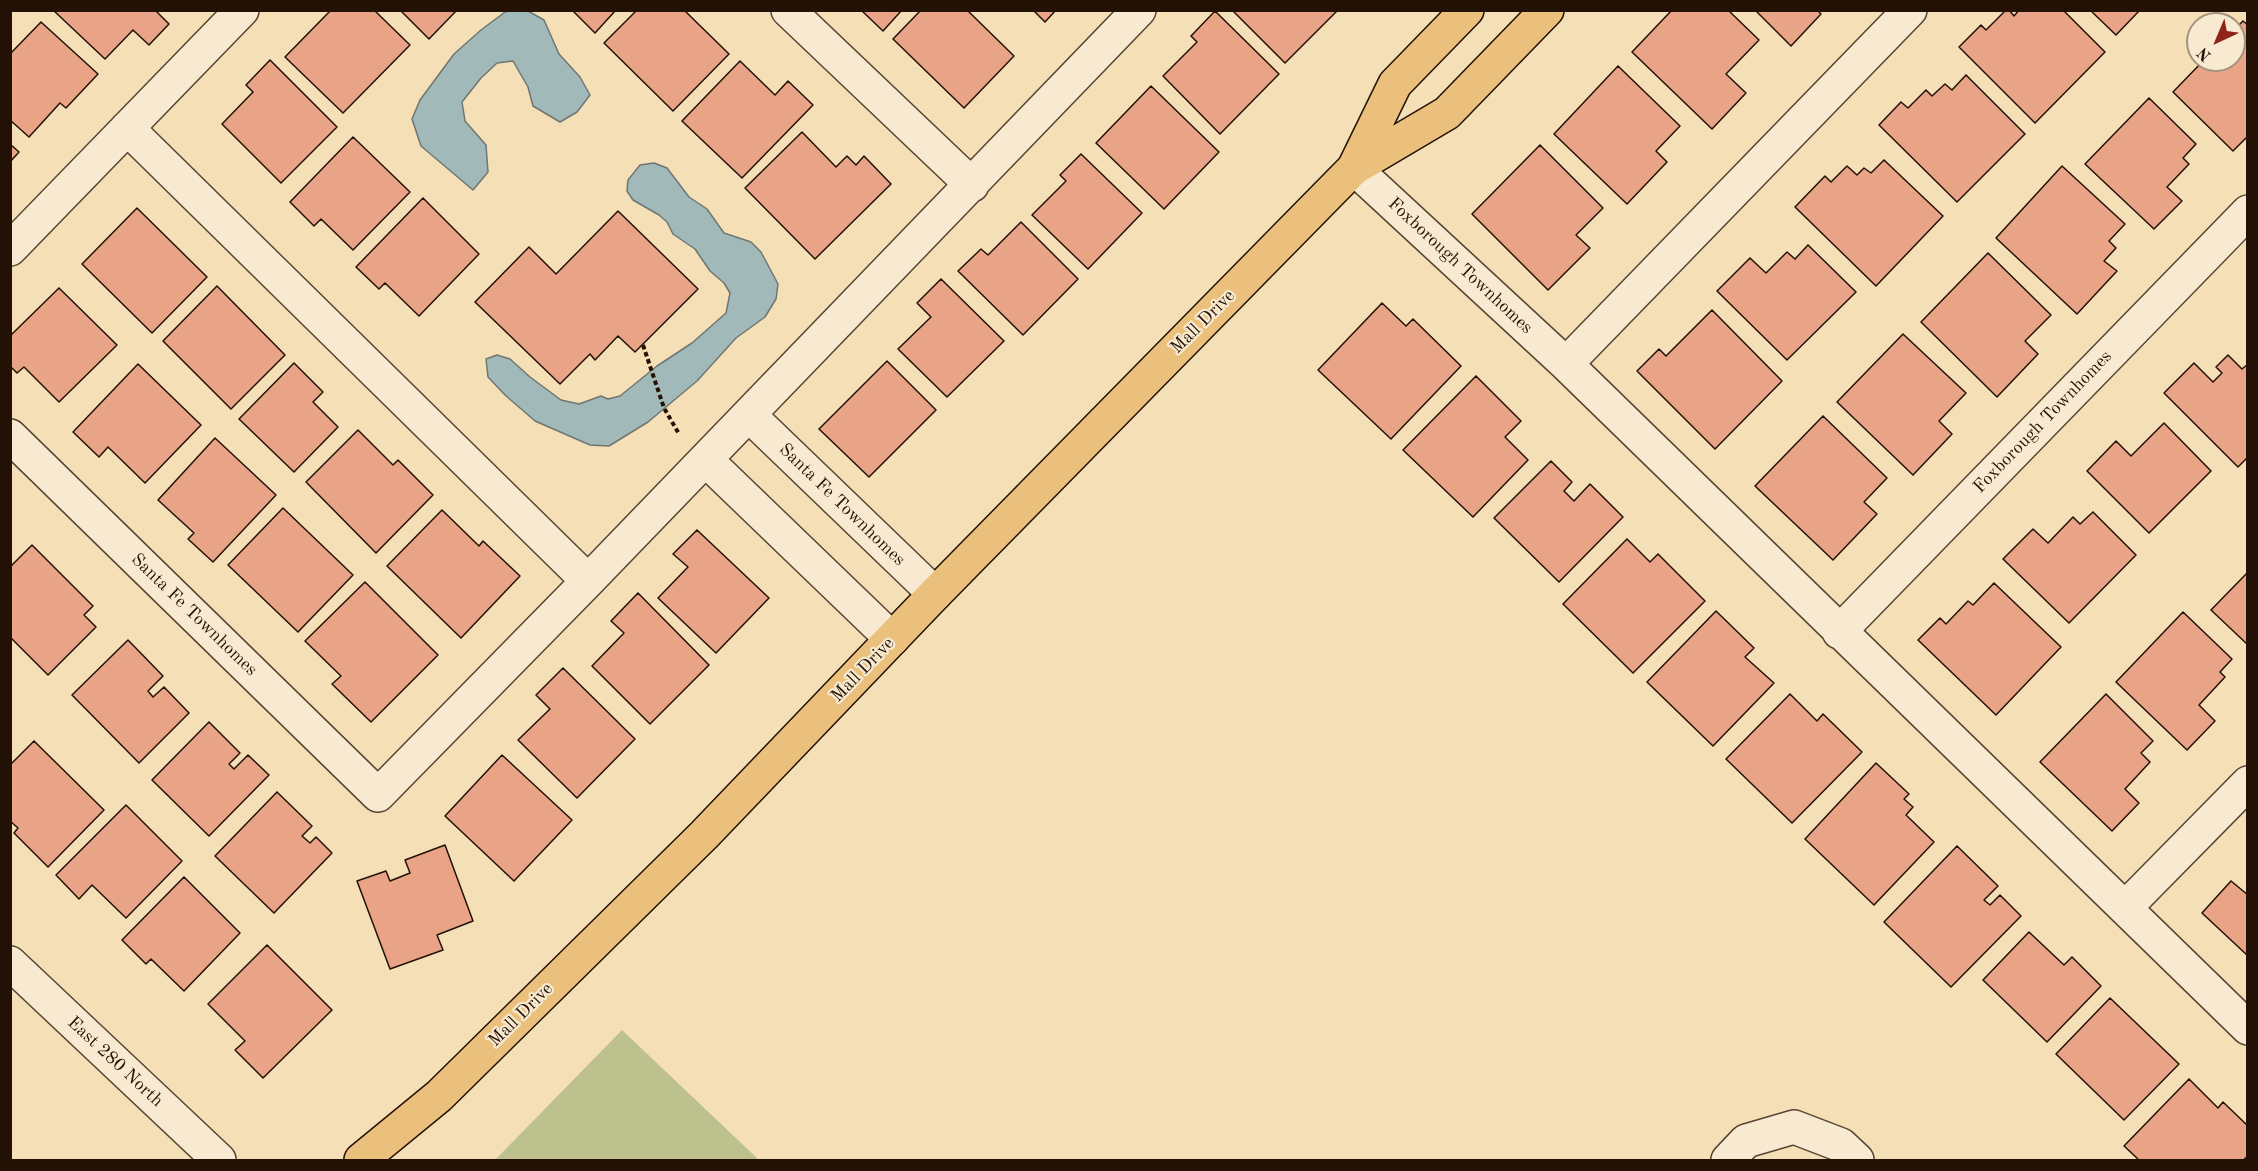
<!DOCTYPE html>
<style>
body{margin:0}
#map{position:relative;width:2258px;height:1171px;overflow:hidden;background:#f4dfb7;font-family:"Old Standard TT",serif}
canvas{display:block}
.frame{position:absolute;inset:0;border:12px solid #231106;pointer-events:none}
.north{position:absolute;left:2186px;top:12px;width:60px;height:60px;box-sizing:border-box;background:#f8ead0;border:2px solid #a3937f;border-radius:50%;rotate:224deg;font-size:16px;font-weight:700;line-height:24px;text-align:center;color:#231106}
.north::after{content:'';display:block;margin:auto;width:21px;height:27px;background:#8f2418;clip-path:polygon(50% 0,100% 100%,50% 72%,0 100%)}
</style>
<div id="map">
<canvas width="2258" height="1171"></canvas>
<div class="frame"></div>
<div class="north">N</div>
</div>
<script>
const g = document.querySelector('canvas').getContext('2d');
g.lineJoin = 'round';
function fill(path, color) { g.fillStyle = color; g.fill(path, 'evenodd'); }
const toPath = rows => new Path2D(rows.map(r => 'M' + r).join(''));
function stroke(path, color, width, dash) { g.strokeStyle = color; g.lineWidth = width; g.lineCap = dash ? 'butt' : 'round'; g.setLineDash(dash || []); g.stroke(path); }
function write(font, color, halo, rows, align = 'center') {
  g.font = font + ' "Old Standard TT",serif'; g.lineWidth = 4.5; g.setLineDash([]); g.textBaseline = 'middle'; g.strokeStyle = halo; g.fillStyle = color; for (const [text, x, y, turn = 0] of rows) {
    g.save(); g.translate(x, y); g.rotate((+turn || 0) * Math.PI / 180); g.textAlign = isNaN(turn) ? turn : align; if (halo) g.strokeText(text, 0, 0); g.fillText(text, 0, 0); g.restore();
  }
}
fill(toPath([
 [622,1030,759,1160,495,1160]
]), '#bdc18d');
const water = toPath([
 [512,10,528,11,544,20,559,54,580,77,590,95,577,112,560,122,533,106,528,87,513,61,497,63,481,78,462,102,465,121,486,145,488,172,473,190,421,146,412,119,420,100,454,54,481,30,505,12,512,10],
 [654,163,667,168,689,197,707,209,724,233,751,242,761,252,778,284,776,299,765,317,736,338,697,381,648,422,609,446,590,445,535,421,505,395,488,377,486,359,497,355,510,359,530,377,561,400,579,404,601,396,608,399,620,396,657,366,692,343,726,313,730,293,724,283,710,271,695,249,673,234,667,222,659,215,633,200,627,191,628,180,640,165,654,163]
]);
fill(water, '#a1bab9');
stroke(water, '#6f7671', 1.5);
const building = toPath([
 [53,10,155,10,169,24,149,45,133,30,105,59,53,10],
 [331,10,374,10,410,45,343,113,285,57,331,10],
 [400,10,457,10,429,39,400,10],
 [572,10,616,10,595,33,572,10],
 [637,10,684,10,729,54,673,111,604,43,637,10],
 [861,10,902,10,883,31,861,10],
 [921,10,967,10,1014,56,964,108,893,39,921,10],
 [1033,10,1056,10,1045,22,1033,10],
 [1232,10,1338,10,1285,63,1232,10],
 [1672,10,1728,10,1759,40,1726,74,1746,93,1712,129,1632,52,1672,10],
 [1755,10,1817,10,1821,14,1791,46,1755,10],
 [2006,10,2009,10,2014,16,2019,10,2063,10,2105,52,2035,123,1959,47,1981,25,1986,30,2006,10],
 [2090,10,2140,10,2116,35,2090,10],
 [1215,11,1279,74,1220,134,1163,76,1197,42,1191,36,1215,11],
 [2243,21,2248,25,2248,136,2233,151,2173,92,2204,60,2234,60,2234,30,2243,21],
 [41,22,98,74,66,108,60,103,29,137,10,120,10,54,41,22],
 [270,60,337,127,281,183,222,124,253,92,246,85,270,60],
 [740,61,775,95,788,81,813,105,742,178,682,121,740,61],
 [1618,66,1680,126,1656,151,1667,162,1627,204,1554,134,1618,66],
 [1966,75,2025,134,1957,202,1879,125,1901,102,1908,108,1926,90,1932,96,1945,84,1952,90,1966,75],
 [1151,86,1219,152,1164,209,1096,143,1151,86],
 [2149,98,2196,144,2183,158,2189,164,2167,187,2182,201,2154,229,2085,164,2149,98],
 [802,132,836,167,847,156,856,165,864,156,891,184,815,259,745,188,802,132],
 [353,137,410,192,353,250,321,219,314,226,290,202,353,137],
 [10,144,19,152,10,162,10,144],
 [1540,145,1603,208,1576,235,1590,248,1548,290,1472,214,1540,145],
 [1081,154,1142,213,1088,269,1032,215,1066,181,1060,175,1081,154],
 [1884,160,1943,216,1876,286,1795,207,1825,176,1831,182,1847,166,1857,175,1864,168,1871,173,1884,160],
 [2062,166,2125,224,2109,241,2116,248,2104,261,2117,271,2077,314,1996,238,2062,166],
 [423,198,479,254,419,316,385,283,379,289,356,267,423,198],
 [137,208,207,277,152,333,82,264,137,208],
 [618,211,698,289,635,352,618,336,595,360,590,354,560,384,475,302,529,247,556,274,618,211],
 [1021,222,1078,279,1023,335,958,271,981,249,988,255,1021,222],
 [1808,245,1856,292,1787,360,1717,291,1750,258,1766,273,1787,252,1795,259,1808,245],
 [1988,253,2051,315,2025,341,2038,354,1997,397,1921,322,1988,253],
 [941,279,1004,341,947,397,898,349,931,317,917,303,941,279],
 [217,286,285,355,231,409,163,341,217,286],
 [59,288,117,345,59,402,24,367,17,373,10,366,10,336,59,288],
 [1382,303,1406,326,1413,319,1461,366,1391,439,1318,370,1382,303],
 [1712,310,1782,381,1715,449,1637,371,1659,349,1666,356,1712,310],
 [1903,334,1966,393,1939,421,1952,434,1913,475,1837,402,1903,334],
 [2228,355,2242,369,2248,364,2248,457,2238,467,2164,393,2194,363,2213,382,2222,373,2216,367,2228,355],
 [887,361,936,410,869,477,819,429,887,361],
 [294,363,323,392,313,402,338,427,294,472,239,419,294,363],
 [138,364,201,425,145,483,108,447,99,457,73,432,138,364],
 [1476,376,1521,421,1505,437,1528,460,1473,517,1403,450,1476,376],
 [1823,416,1887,478,1864,502,1877,514,1833,560,1755,486,1823,416],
 [2164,423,2211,471,2149,533,2087,471,2116,441,2131,456,2164,423],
 [358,430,393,465,398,460,433,495,376,553,306,482,358,430],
 [215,438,276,495,213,562,188,539,194,533,158,500,215,438],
 [1551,461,1572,482,1564,491,1574,501,1590,484,1623,517,1559,582,1494,518,1551,461],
 [283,508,353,575,298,632,228,565,283,508],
 [442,510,479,546,483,541,520,576,461,638,387,566,442,510],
 [2093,512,2136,555,2069,623,2003,559,2033,529,2048,543,2073,517,2080,524,2093,512],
 [697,530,769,598,716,653,658,598,688,567,673,554,697,530],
 [1627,539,1650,562,1658,554,1705,601,1633,673,1563,604,1627,539],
 [32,545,93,606,84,615,96,627,48,675,10,637,10,567,32,545],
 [2248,572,2248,645,2211,610,2248,572],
 [365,582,438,655,371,722,332,684,341,676,305,641,365,582],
 [1994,583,2061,647,1996,715,1918,640,1940,618,1946,624,1968,601,1973,605,1994,583],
 [638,593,709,665,650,724,592,666,624,633,611,621,638,593],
 [1716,611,1754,648,1745,657,1774,683,1713,746,1647,682,1716,611],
 [2183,612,2232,659,2220,672,2225,677,2199,705,2215,721,2187,750,2116,682,2183,612],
 [128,640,163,676,148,691,153,697,164,687,189,713,139,763,72,695,128,640],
 [563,668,635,739,577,798,518,740,550,709,536,695,563,668],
 [1790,694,1817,721,1823,714,1862,752,1792,823,1726,759,1790,694],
 [2106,694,2153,741,2141,753,2150,762,2125,789,2139,803,2112,831,2040,762,2106,694],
 [209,722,240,753,229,764,234,769,248,755,269,775,209,836,152,780,209,722],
 [34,741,104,810,48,867,14,833,18,828,10,821,10,765,34,741],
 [502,755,572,820,514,881,445,816,502,755],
 [1876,763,1909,794,1904,799,1913,807,1906,815,1934,842,1874,905,1805,839,1876,763],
 [277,792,312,826,302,836,310,843,316,837,332,853,274,913,215,856,277,792],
 [126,805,182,861,126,918,92,885,79,899,56,875,126,805],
 [445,845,473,921,437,935,443,950,390,969,357,881,386,871,390,881,410,873,405,860,445,845],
 [1957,846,1998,886,1984,900,1990,905,2000,895,2021,916,1951,987,1884,922,1957,846],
 [184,877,240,933,184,991,151,959,146,964,122,940,184,877],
 [2231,881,2248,895,2248,956,2202,913,2231,881],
 [2029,932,2064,965,2072,957,2101,986,2047,1042,1983,980,2029,932],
 [267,945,332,1010,263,1078,235,1050,245,1041,208,1004,267,945],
 [2110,998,2179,1064,2124,1120,2056,1054,2110,998],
 [2189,1079,2218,1108,2223,1102,2248,1126,2248,1156,2243,1160,2139,1160,2124,1146,2189,1079]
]);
fill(building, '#e9a387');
stroke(building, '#231106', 1.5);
const minor = toPath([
 [788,10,972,185],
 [127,128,588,581],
 [1354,168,1566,364,2248,1028],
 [10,249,242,10],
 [1566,364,1910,10],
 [749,415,935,594],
 [10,436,378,795,588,581,1139,10],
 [706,460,892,639],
 [1839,632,2248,212],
 [2125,908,2248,783],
 [10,963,219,1160],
 [1728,1160,1746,1141,1794,1127,1841,1145,1857,1160]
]);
const major = toPath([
 [1354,168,1395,84,1467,10],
 [361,1160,439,1096,704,835,935,594,1354,168,1447,113,1547,10]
]);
stroke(minor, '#574432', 36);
stroke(major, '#231106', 36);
stroke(toPath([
 [643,345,664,408,679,434]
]), '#231106', 4, [4.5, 3]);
stroke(minor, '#f8ead0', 33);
stroke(major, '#eac07c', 33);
write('18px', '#231106', '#f8ead0', [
 ["Foxborough Townhomes",1460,266,43],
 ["Mall Drive",1203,322,-45],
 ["Foxborough Townhomes",2043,422,-46],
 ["Santa Fe Townhomes",842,505,44],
 ["Santa Fe Townhomes",194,615,44],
 ["Mall Drive",863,670,-46],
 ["Mall Drive",521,1015,-45],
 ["East 280 North",115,1062,43]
]);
</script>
